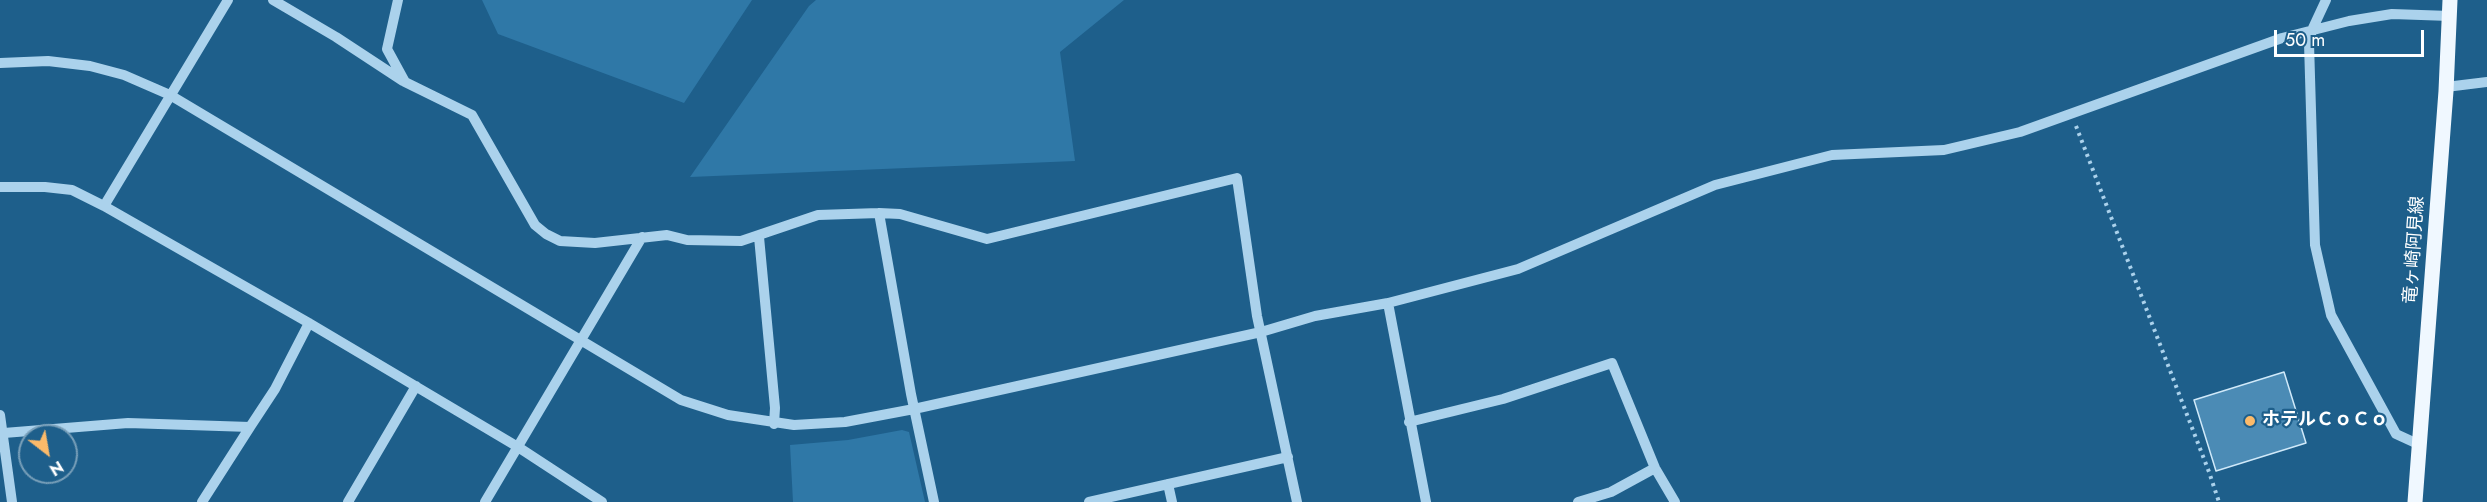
<!DOCTYPE html>
<meta charset="utf-8">
<style>
body{margin:0}
#map{position:relative;width:2487px;height:502px;overflow:hidden;background:#1e5f8b;font-family:Jost,sans-serif}
canvas{display:block}
.north{position:absolute;left:18px;top:424px;width:60px;height:60px;box-sizing:border-box;background:#1e5f8b;border:2px solid #789fb9;border-radius:50%;rotate:149deg;font-size:16px;font-weight:700;line-height:24px;text-align:center;color:#fff}
.north::after{content:'';display:block;margin:auto;width:21px;height:27px;background:#fbba6a;clip-path:polygon(50% 0,100% 100%,50% 72%,0 100%)}
.scale{position:absolute;left:2274px;top:30px;width:150px;height:27px;box-sizing:border-box;border:3px solid #fff;border-top:0;padding-left:8px;font-size:18px;line-height:21px;white-space:nowrap;color:#fff;-webkit-text-stroke:4px #1e5f8b;paint-order:stroke}
</style>
<div id="map">
<canvas width="2487" height="502"></canvas>
<div class="north">N</div>
<div class="scale">50 m</div>
</div>
<script>
const g = document.querySelector('canvas').getContext('2d');
g.lineJoin = 'round';
function fill(path, color) { g.fillStyle = color; g.fill(path, 'evenodd'); }
const toPath = rows => new Path2D(rows.map(r => 'M' + r).join(''));
function stroke(path, color, width, dash) { g.strokeStyle = color; g.lineWidth = width; g.lineCap = dash ? 'butt' : 'round'; g.setLineDash(dash || []); g.stroke(path); }
function write(font, color, halo, rows, align = 'center') {
  g.font = font + ' Jost,"Noto Sans JP",sans-serif'; g.lineWidth = 4.5; g.setLineDash([]); g.textBaseline = 'middle'; g.strokeStyle = halo; g.fillStyle = color; for (const [text, x, y, turn = 0] of rows) {
    g.save(); g.translate(x, y); g.rotate((+turn || 0) * Math.PI / 180); g.textAlign = isNaN(turn) ? turn : align; if (halo) g.strokeText(text, 0, 0); g.fillText(text, 0, 0); g.restore();
  }
}
fill(toPath([
 [482,0,752,0,684,103,498,34],
 [816,0,1124,0,1060,52,1075,161,690,177,809,6],
 [902,430,909,432,925,502,793,502,790,445,848,440]
]), '#2f78a7');
const building = toPath([
 [2284,372,2306,443,2216,471,2194,400,2284,372]
]);
fill(building, '#4b8bb5');
stroke(building, '#d0e9f9', 1.5);
stroke(toPath([
 [2076,126,2209,472,2219,502]
]), '#abd2ec', 4, [3, 4.5]);
stroke(toPath([
 [273,0,336,37,403,81],
 [398,0,387,49,405,82,472,115,535,225,546,234,560,241,595,243,667,235,687,240,741,241,818,215,879,213,900,214,987,239,1237,178,1257,316,1297,502],
 [2326,0,2312,30,2309,43,2315,245,2331,315,2396,434,2420,445],
 [0,63,48,61,90,66,124,75,170,95,681,400,728,415,794,425,845,422,914,409,1261,332,1315,316,1388,303,1518,269,1715,185,1832,155,1944,150,2020,132,2282,38,2349,21,2392,14,2450,16],
 [2446,87,2487,82],
 [0,187,45,187,72,190,104,206,309,323,518,447,602,502],
 [104,206,228,0],
 [879,213,911,394,934,502],
 [759,237,775,408,774,424],
 [1388,303,1426,502],
 [0,415,12,502],
 [1409,422,1503,399,1612,363,1655,468,1675,502],
 [4,433,128,423,250,427,275,389,309,323],
 [1168,484,1172,502],
 [202,502,250,427],
 [348,502,416,386],
 [485,502,642,237],
 [1089,502,1288,457],
 [1578,502,1611,492,1655,468]
]), '#abd2ec', 10);
stroke(toPath([
 [2415,502,2446,91,2450,0]
]), '#f0f8ff', 15);
for (const [x, y, r, color] of [
 [2250,421,6,"#fbba6a"]
]) { const dot = new Path2D(); dot.arc(x, y, r, 0, 2 * Math.PI); g.fillStyle = color; g.fill(dot); stroke(dot, '#1e5f8b', 2); }
write('18px', '#fff', '#1e5f8b', [
 ["竜ヶ崎阿見線",2415,250,-86]
]);
write('bold 18px', '#fff', '#1e5f8b', [
 ["ホテルＣｏＣｏ",2262,421]
], 'left');
</script>
